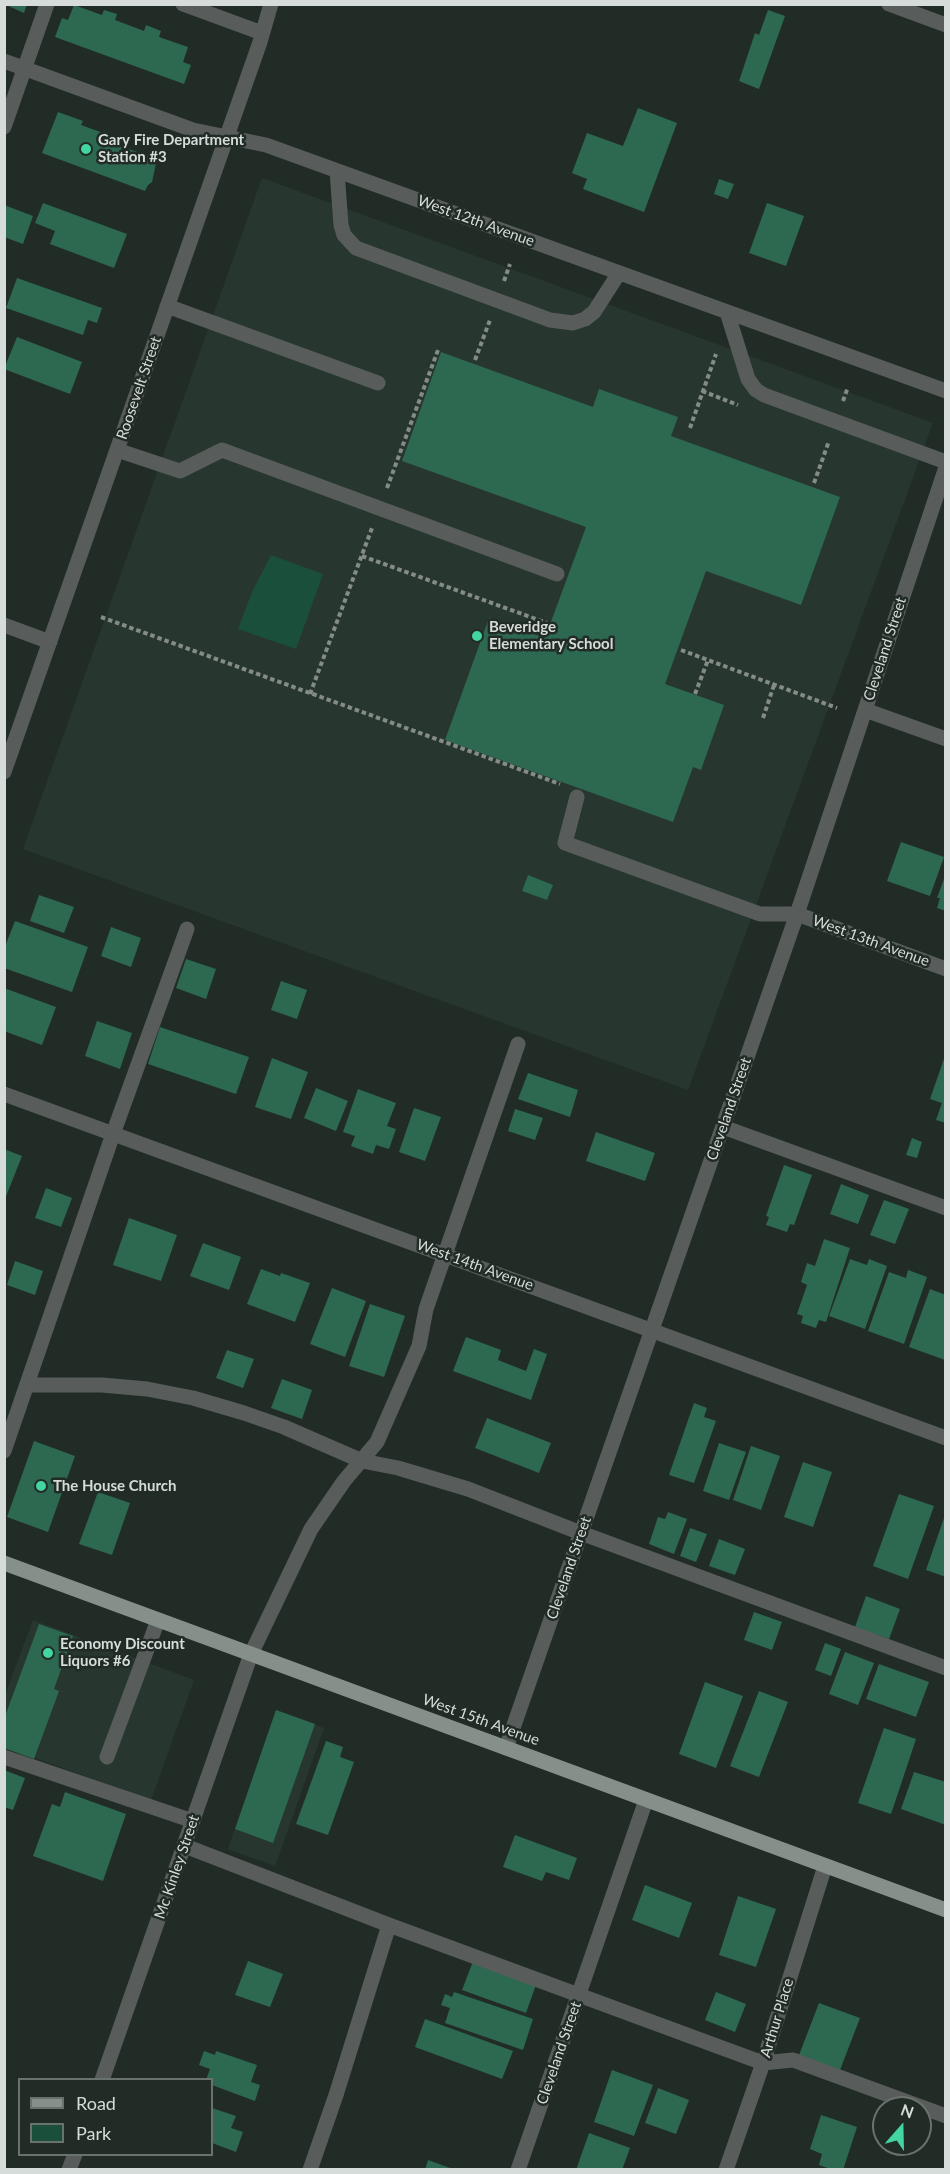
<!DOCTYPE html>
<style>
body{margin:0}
#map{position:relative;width:950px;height:2174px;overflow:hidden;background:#222c27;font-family:Lato,sans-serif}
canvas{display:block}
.frame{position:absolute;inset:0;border:6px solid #d6dcd9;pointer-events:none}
.legend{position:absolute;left:18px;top:2078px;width:195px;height:78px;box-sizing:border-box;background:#222c27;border:2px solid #6a726e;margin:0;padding:8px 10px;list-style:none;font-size:18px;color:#d6dcd9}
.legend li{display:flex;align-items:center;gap:12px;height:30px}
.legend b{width:30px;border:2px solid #6a726e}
.north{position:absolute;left:872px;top:2096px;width:60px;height:60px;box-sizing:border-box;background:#222c27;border:2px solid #6a726e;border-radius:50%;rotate:20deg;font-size:16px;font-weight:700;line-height:24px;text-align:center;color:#d6dcd9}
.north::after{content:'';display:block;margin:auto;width:21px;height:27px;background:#42d4a1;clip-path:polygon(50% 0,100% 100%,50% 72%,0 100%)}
</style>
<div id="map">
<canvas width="950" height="2174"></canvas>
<div class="frame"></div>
<ul class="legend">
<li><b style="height:8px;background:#86908b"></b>Road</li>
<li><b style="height:16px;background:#1a4f3b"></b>Park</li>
</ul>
<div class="north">N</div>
</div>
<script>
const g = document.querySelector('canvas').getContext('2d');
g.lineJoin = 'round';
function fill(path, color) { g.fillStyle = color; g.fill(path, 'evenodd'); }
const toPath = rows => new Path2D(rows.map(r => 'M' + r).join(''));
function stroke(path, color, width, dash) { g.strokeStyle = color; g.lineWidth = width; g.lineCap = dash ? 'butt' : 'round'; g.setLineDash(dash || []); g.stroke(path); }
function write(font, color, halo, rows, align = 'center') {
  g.font = font + ' Lato,sans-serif'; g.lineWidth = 5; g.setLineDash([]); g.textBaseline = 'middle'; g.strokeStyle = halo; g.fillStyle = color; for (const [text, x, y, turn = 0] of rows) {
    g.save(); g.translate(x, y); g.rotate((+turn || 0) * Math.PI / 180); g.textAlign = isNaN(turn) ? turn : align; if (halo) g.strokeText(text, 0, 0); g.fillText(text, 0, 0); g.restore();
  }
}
fill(toPath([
 [262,178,933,423,688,1090,23,849],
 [33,1620,194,1680,151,1800,5,1747,4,1698],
 [276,1710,324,1728,275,1866,228,1849]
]), '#27372f');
fill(toPath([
 [271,555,323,574,296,649,238,629,252,592]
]), '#1a4f3b');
fill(toPath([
 [4,4,27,4,24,13],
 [74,5,102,15,104,10,117,14,115,20,144,31,146,25,161,31,159,37,188,47,183,62,191,65,184,84,55,37,62,18,68,20],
 [768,10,785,16,759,89,739,81,755,33,759,35],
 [638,108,677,123,644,212,583,189,587,179,572,173,587,133,623,146],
 [58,112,83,121,81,125,117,138,115,144,157,159,152,182,148,185,145,191,42,153],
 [719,179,734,184,728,199,714,194],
 [43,203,127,234,114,268,50,244,55,231,35,223],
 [767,203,804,216,786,266,749,253],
 [4,205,33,216,23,244,4,237],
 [17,278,102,308,97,323,88,320,83,335,6,308],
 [17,337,82,362,70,394,4,369],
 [441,352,593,407,599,389,678,417,671,436,840,497,801,605,706,571,665,684,724,705,701,770,693,767,673,822,445,740,489,618,545,638,586,527,402,461],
 [901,842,944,857,930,896,887,881],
 [528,875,553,885,547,900,522,891],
 [945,876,946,876,946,911,937,908,940,898,937,898],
 [39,895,74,907,64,933,30,921],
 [15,921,88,947,72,992,4,968,4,949],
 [111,927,141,938,131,967,101,956],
 [186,959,216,969,206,999,176,988],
 [281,981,307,990,297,1019,271,1010],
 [4,988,56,1007,42,1045,4,1031],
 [97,1021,132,1033,120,1069,85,1056],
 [160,1027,249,1057,236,1094,148,1064],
 [945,1056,946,1056,946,1123,936,1120,942,1103,930,1099],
 [272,1058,308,1072,291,1119,255,1107],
 [528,1073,578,1090,570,1117,518,1099],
 [316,1088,348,1101,336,1131,304,1118],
 [358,1089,396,1103,387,1126,396,1129,389,1149,376,1145,373,1154,351,1146,355,1136,343,1132],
 [414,1108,441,1117,425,1161,399,1152],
 [515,1109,543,1118,535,1140,508,1131],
 [596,1132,655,1153,645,1181,586,1161],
 [912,1138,922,1142,917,1158,906,1155],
 [4,1149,22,1156,5,1199,4,1199],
 [784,1165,812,1175,794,1225,790,1224,787,1232,766,1225,769,1217,766,1216],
 [841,1184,869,1195,858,1224,830,1214],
 [46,1188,72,1198,61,1227,35,1218],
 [884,1200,909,1209,895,1244,870,1235],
 [129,1218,177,1235,161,1281,113,1265],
 [824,1239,850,1248,826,1322,819,1320,816,1328,801,1323,803,1316,797,1314,807,1285,801,1282,807,1263,815,1266],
 [203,1243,241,1257,229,1290,190,1276],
 [850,1259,867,1265,869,1259,887,1266,865,1329,829,1316],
 [15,1261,43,1271,35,1295,7,1285],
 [261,1269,280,1276,281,1273,310,1283,295,1322,247,1304],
 [908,1270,927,1277,904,1344,868,1331,889,1272,906,1278],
 [332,1288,366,1301,345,1357,310,1344],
 [930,1289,946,1295,945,1360,909,1347],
 [370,1304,405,1316,384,1377,349,1366],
 [466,1337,501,1350,498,1360,526,1371,534,1349,547,1354,531,1400,453,1371],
 [227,1350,254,1359,243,1388,216,1378],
 [282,1379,312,1390,302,1419,271,1408],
 [694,1403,707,1408,704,1417,716,1421,694,1483,669,1475],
 [487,1418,551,1443,539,1473,475,1448],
 [34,1441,75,1456,48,1532,7,1517],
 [719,1443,746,1452,729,1500,703,1491],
 [751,1446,780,1456,761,1510,733,1500],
 [803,1462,832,1472,813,1527,784,1517],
 [98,1492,130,1503,112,1555,79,1544],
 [899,1494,934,1506,908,1579,873,1566],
 [668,1512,687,1519,674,1554,649,1544,658,1517,665,1519],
 [945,1515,946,1515,946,1577,926,1570],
 [690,1528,707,1534,696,1562,680,1556],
 [719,1539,745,1549,735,1575,709,1566],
 [866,1596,900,1609,889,1639,855,1627],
 [754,1612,782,1622,772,1650,744,1640],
 [39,1624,73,1636,54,1689,59,1691,34,1759,4,1748,4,1719],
 [825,1643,841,1649,831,1676,815,1670],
 [845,1652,874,1663,858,1705,829,1694],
 [879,1664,929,1682,916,1717,866,1699],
 [705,1682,743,1696,716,1768,679,1754],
 [759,1691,788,1702,759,1777,730,1766],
 [276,1710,315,1724,273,1843,235,1829],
 [884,1728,916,1739,891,1814,858,1803],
 [326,1741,343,1747,340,1757,354,1762,328,1835,296,1824],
 [4,1770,25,1778,13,1810,4,1807],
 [914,1772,946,1782,946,1825,901,1809],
 [65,1792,126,1814,103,1881,33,1856,52,1804,60,1807],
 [515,1835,577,1858,569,1880,546,1872,542,1881,503,1867],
 [645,1885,692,1903,679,1938,632,1920],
 [738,1896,776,1909,756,1967,719,1955],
 [474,1959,537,1982,526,2013,462,1990],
 [248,1961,283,1974,270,2007,235,1995],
 [454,1992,533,2019,523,2050,445,2023,450,2008,441,2005,445,1994,452,1997],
 [716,1992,746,2004,735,2032,705,2020],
 [819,2003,860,2018,840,2070,799,2055],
 [425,2019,513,2051,502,2079,415,2047],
 [204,2051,215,2055,216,2051,257,2065,251,2082,260,2085,255,2101,212,2085,212,2080,206,2080,210,2069,199,2065],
 [612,2070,653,2085,634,2136,594,2122],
 [658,2088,689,2100,676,2134,645,2123],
 [212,2108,236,2116,231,2128,243,2132,236,2152,212,2143],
 [821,2115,857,2127,843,2170,833,2170,819,2165,822,2154,810,2149],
 [589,2133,630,2148,622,2170,576,2170],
 [428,2160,453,2169,453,2170,425,2170]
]), '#2d6851');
stroke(toPath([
 [504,281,510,264],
 [475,360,490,320],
 [702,391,738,405],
 [843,401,848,387],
 [690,428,716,354],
 [814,483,829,441],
 [387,488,438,350],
 [362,556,547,623],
 [101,617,560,784],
 [681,650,837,708],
 [310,694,372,528],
 [695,694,708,660],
 [763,718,774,685]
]), '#848b88', 4, [4.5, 3]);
stroke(toPath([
 [183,4,262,33],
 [889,4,946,25],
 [4,61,193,130,266,145,946,391],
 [4,127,47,4],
 [337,171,341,225,344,235,356,248,550,320,573,323,585,319,594,312,619,273],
 [167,306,378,383],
 [727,312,748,379,756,390,764,395,946,462],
 [117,450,180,471,222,450,557,574],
 [4,625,50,642],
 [865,710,946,739],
 [4,772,260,42,271,4],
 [577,797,565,843,760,914,797,914,946,969],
 [4,1094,946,1438],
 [723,1127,946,1208],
 [27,1385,102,1385,147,1389,193,1398,244,1413,284,1427,362,1461,398,1468,468,1489,581,1533,946,1668],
 [4,1451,113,1134,187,929],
 [506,1748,797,914,946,467],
 [4,1757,193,1821],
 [107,1757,158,1620],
 [185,1846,389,1925,763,2063,793,2060,946,2116],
 [102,2080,251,1654,311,1529,344,1481,377,1442,419,1346,426,1309,518,1044],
 [69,2170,75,2154],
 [310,2170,336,2095,389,1925],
 [518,2170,646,1800],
 [726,2170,763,2063,825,1866]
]), '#585d5b', 15);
stroke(toPath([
 [4,1563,946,1910]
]), '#86908b', 15);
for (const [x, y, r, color] of [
 [86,149,6,"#42d4a1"],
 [477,636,6,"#42d4a1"],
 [41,1486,6,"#42d4a1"],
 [48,1653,6,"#42d4a1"]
]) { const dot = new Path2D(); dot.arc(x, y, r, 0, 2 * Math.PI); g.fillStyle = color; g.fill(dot); stroke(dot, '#222c27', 2); }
write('bold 15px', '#d6dcd9', '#222c27', [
 ["Gary Fire Department",98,140],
 ["Station #3",98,157],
 ["Beveridge",489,627],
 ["Elementary School",489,644],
 ["The House Church",53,1486],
 ["Economy Discount",60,1644],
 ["Liquors #6",60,1661]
], 'left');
write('15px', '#d6dcd9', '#222c27', [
 ["West 12th Avenue",476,221,20],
 ["Roosevelt Street",139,388,-71],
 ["Cleveland Street",885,649,-72],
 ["West 13th Avenue",871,941,20],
 ["Cleveland Street",729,1109,-71],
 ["West 14th Avenue",475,1265,20],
 ["Cleveland Street",569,1568,-71],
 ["West 15th Avenue",481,1720,20],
 ["Mc Kinley Street",177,1867,-71],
 ["Arthur Place",777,2018,-73],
 ["Cleveland Street",559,2053,-71]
]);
</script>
